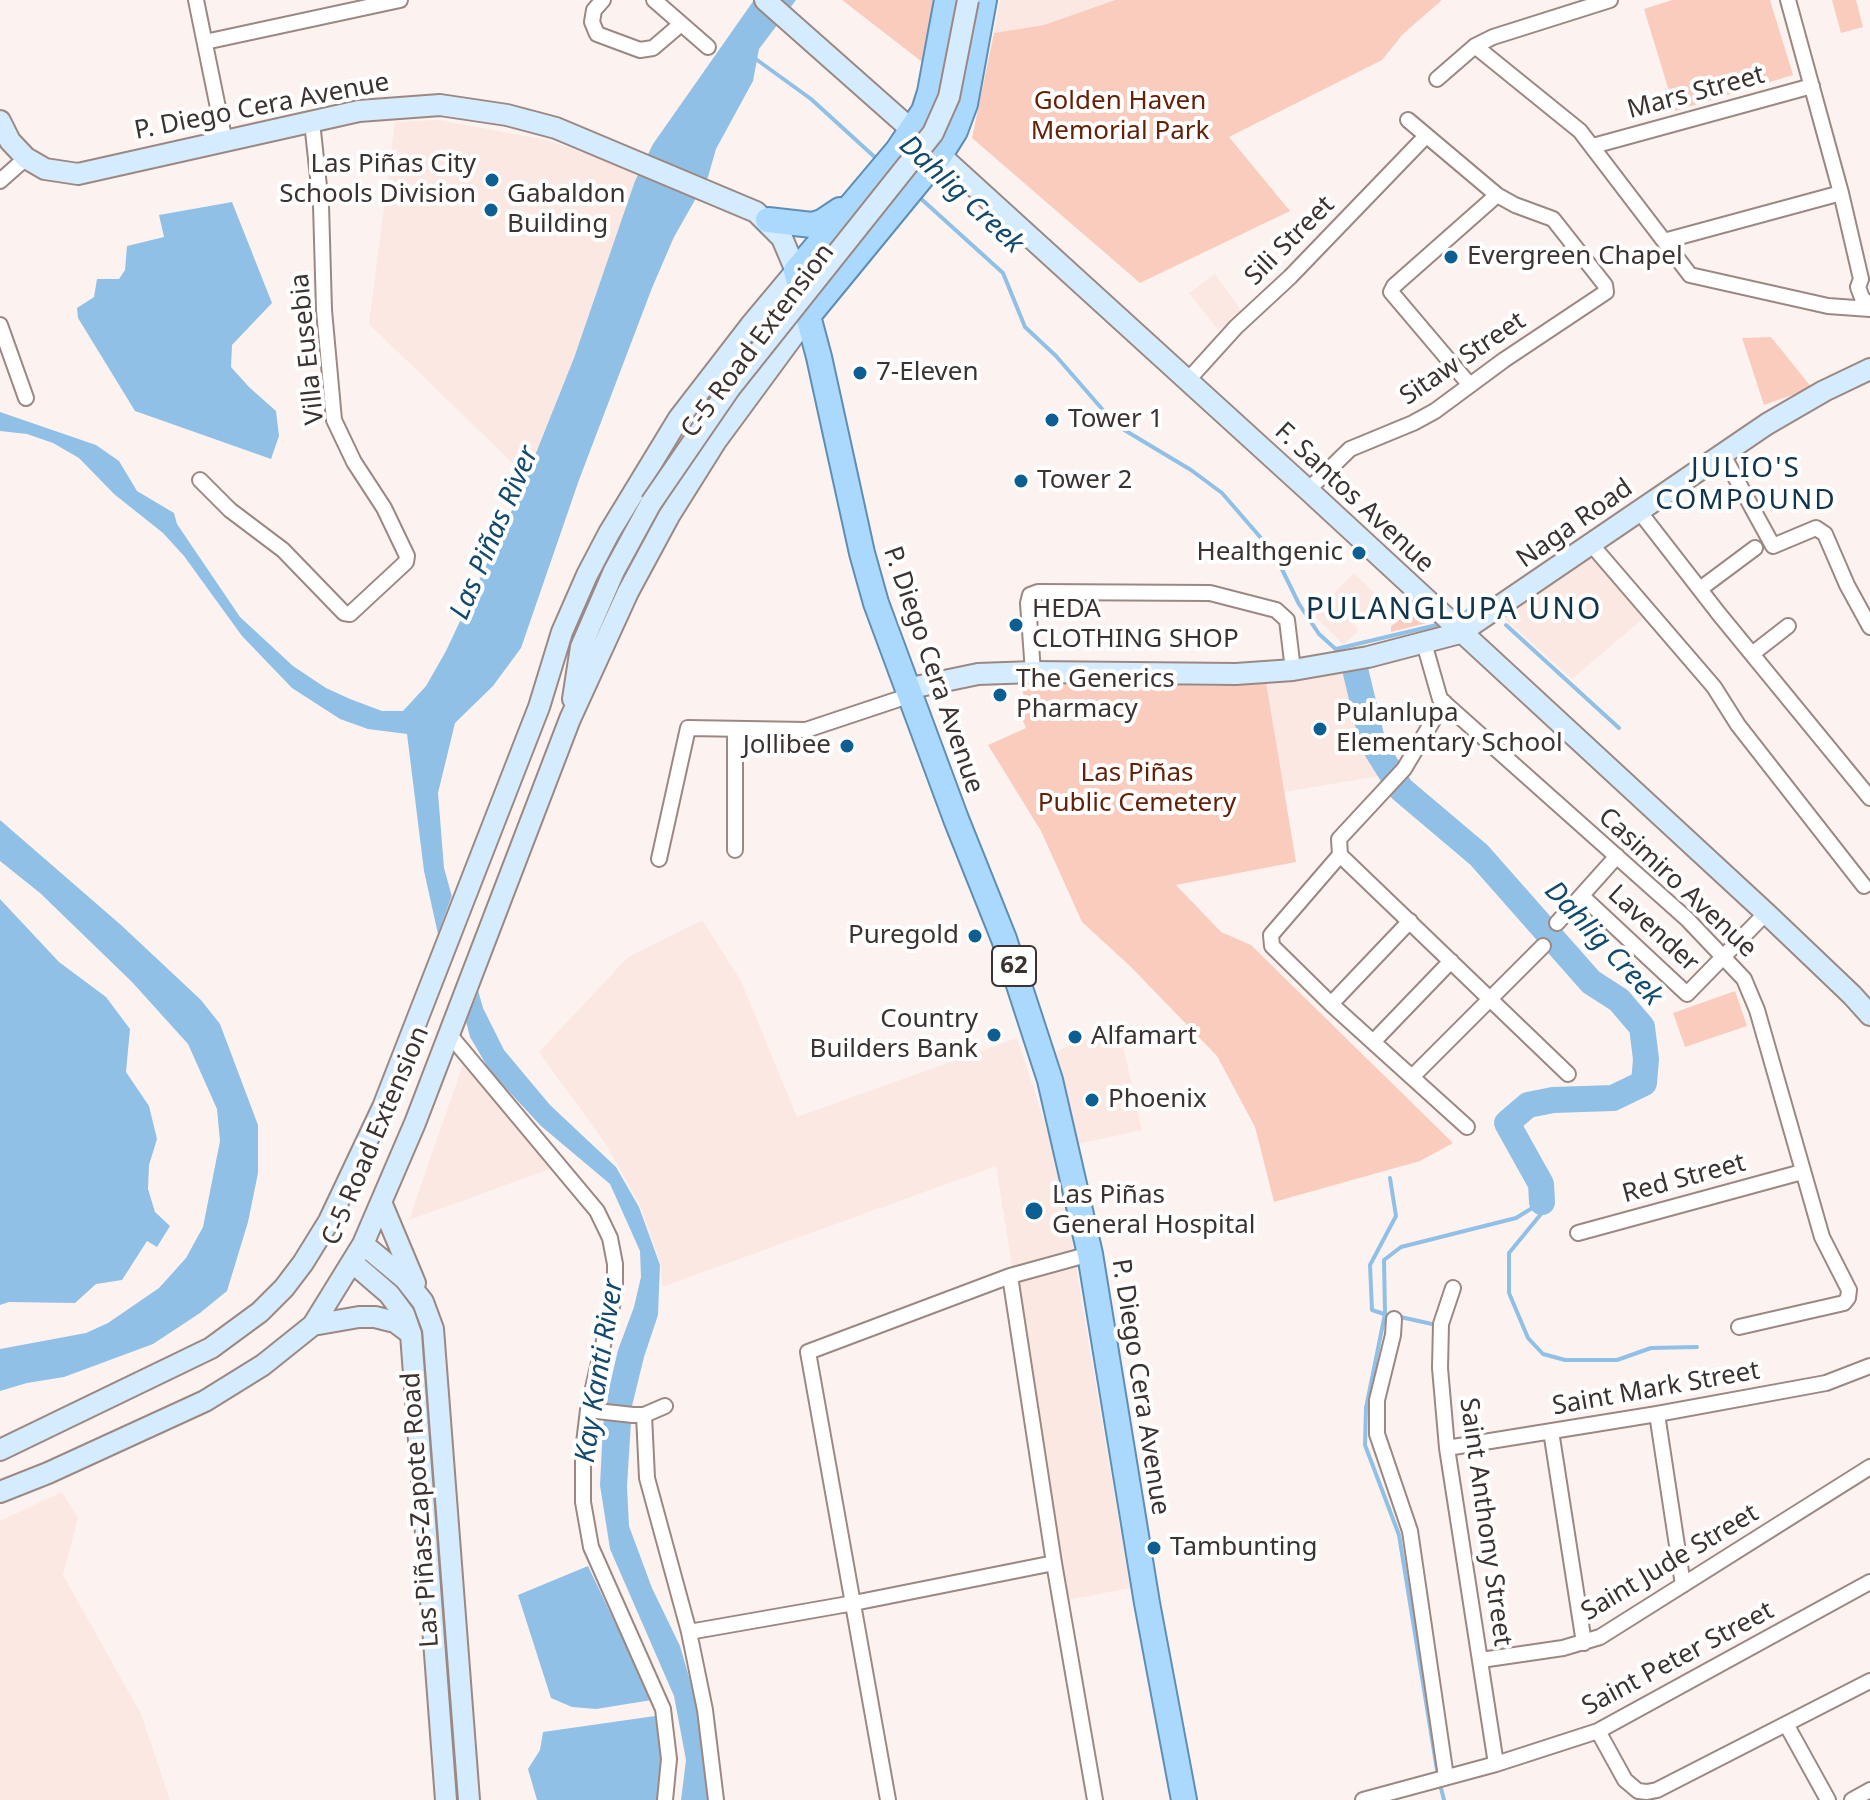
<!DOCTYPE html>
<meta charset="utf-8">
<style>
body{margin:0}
canvas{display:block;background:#fcf3f0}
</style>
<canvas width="1870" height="1800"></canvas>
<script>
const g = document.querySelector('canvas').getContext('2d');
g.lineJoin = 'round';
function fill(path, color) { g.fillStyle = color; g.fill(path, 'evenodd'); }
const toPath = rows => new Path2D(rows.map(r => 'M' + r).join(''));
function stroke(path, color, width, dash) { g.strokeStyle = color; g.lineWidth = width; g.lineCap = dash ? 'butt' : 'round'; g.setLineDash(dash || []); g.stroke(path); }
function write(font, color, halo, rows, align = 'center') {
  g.font = font + ' "Noto Sans",sans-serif'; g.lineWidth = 8; g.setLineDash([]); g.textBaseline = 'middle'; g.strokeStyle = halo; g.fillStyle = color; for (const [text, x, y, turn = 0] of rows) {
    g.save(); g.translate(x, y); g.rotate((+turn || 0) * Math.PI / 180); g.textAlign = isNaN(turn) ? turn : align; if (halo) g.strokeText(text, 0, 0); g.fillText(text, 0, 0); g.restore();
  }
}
fill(toPath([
 [1000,0,1115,0,1044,25,994,33],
 [438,120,547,140,641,174,532,482,369,324,395,122],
 [1215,274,1243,313,1218,330,1189,293],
 [1595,554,1646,616,1572,679,1504,618],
 [1354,573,1380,598,1353,624,1359,630,1344,645,1313,615],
 [1352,670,1379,776,1284,792,1266,682],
 [702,920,741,981,797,1117,1017,1038,1054,1151,1075,1255,1013,1272,996,1166,662,1287,661,1265,640,1205,607,1146,539,1052,628,957],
 [1119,1028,1142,1130,1078,1144,1053,1052],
 [464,1062,550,1169,409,1220,439,1133],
 [1076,1268,1130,1588,1068,1600,1013,1283],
 [62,1492,78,1518,63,1575,141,1714,170,1800,0,1800,0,1521]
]), '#fbe8e2');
fill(toPath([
 [842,0,936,0,926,65],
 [1115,0,1442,0,1403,34,1382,60,1229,137,1290,211,1140,283,972,138,994,33,1044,25],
 [1672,0,1770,0,1793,75,1675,111,1644,9],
 [1832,0,1856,0,1863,27,1841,33],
 [1771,337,1812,388,1764,405,1742,338],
 [1421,604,1439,620,1391,632,1391,626],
 [1021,682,1218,686,1266,682,1296,862,1176,885,1221,932,1251,945,1453,1143,1420,1161,1274,1202,1255,1127,1217,1056,1130,966,1082,922,1041,831,988,745,1026,728,1016,704,1024,698],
 [1735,991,1747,1026,1685,1047,1673,1013]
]), '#faccbe');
fill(toPath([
 [754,0,796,0,759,49,753,81,716,149,708,177,674,237,652,288,579,480,521,648,493,686,455,723,438,793,444,868,483,1008,504,1050,550,1105,616,1167,639,1207,660,1265,658,1315,644,1357,632,1406,627,1486,629,1526,652,1588,680,1646,699,1711,710,1800,681,1800,686,1760,674,1696,610,1549,600,1485,603,1426,609,1389,618,1350,634,1307,641,1277,640,1251,610,1184,541,1126,490,1071,470,1037,453,970,438,934,424,871,407,734,368,729,340,719,292,688,242,636,184,556,163,533,114,494,79,458,53,443,27,434,0,431,0,412,96,445,119,461,137,491,174,513,177,524,240,617,293,666,326,688,350,699,382,711,403,711,426,686,446,651,520,493,574,358,635,181,653,144],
 [232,202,272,303,232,345,231,367,249,387,276,411,279,436,271,459,135,411,78,318,77,308,94,297,97,279,119,279,125,270,127,246,164,237,159,215],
 [0,820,121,925,201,1000,220,1024,258,1125,258,1173,248,1222,227,1291,200,1313,153,1344,64,1377,27,1383,0,1391,0,1349,86,1333,108,1323,159,1288,186,1258,203,1227,220,1141,217,1109,188,1044,132,982,40,893,0,861],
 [0,899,59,962,106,997,130,1029,126,1072,149,1106,157,1139,149,1165,148,1189,155,1212,170,1226,157,1247,147,1241,122,1280,96,1284,75,1303,9,1302,0,1305],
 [588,1566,652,1700,596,1709,572,1707,551,1698,518,1595],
 [655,1716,664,1776,658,1800,537,1800,528,1769,540,1750,543,1732]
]), '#91c0e7');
fill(toPath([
 [454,890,481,985,464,1027,449,971,436,939]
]), '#fcf3f0');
stroke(toPath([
 [753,57,811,99,879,161],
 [918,196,1003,273,1025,327,1056,356,1116,425,1191,470,1222,493,1274,553,1299,604,1319,634,1340,653],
 [1461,616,1479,601,1486,606],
 [1506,625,1619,728],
 [1336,649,1441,624],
 [1542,1202,1541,1214,1509,1253,1509,1293,1528,1338,1543,1354,1565,1360,1617,1360,1651,1348,1697,1347],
 [1387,1315,1372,1310,1370,1265,1396,1216,1390,1178],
 [1396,1316,1432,1324],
 [1437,1770,1399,1535,1365,1445,1366,1408,1385,1314,1384,1260,1401,1247,1516,1218,1542,1202],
 [1440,1784,1444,1800]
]), '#91c0e7', 4);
stroke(toPath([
 [1356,673,1373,744,1401,789,1479,855,1591,982,1619,1000,1642,1027,1646,1059,1644,1083,1613,1098,1553,1100,1528,1105,1507,1123,1541,1184,1542,1202]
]), '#91c0e7', 26);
const street = toPath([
 [196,0,225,142],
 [603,0,594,10,592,22,597,34,640,50,653,48,681,24],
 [654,0,708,47],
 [1788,0,1841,193,1861,279,1858,287,1862,298,1870,305],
 [205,42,400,0],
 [1475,46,1580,131,1690,275,1828,306,1870,309],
 [1437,79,1475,46,1493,37,1610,0],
 [1593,146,1812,86],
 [0,181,26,158],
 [1664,241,1841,193],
 [0,325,26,398],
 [1188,380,1236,327,1290,277,1425,137],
 [1469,384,1391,292,1394,286,1497,195],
 [1722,453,1773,546,1816,528,1825,534,1847,585,1870,627],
 [200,480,230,510,283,550,344,613,350,614,406,562,407,556,384,508,354,462,334,420,324,310,321,205,312,122],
 [1308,490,1350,449,1413,423,1435,411,1504,360,1606,292,1605,285,1553,219,1515,205,1497,195,1408,120],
 [1639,511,1719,614,1870,798],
 [1591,544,1714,687,1738,725,1864,886],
 [1700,589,1755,548],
 [1424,643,1440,699,1687,919,1744,979,1757,1010,1822,1237,1849,1290,1848,1298,1844,1303,1739,1327],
 [1752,654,1788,626],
 [1033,672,1028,603,1030,595,1038,592,1210,593,1276,610,1287,620,1293,670],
 [1444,702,1404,769,1339,839,1340,855,1568,1074],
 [735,729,735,850],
 [1340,855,1271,935,1272,946,1331,1004,1467,1127],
 [659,859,688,728,806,730,908,696],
 [1582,896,1687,994,1766,913],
 [1557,923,1617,856],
 [1331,1004,1410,921],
 [449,1034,597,1211,610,1238,615,1264,615,1293,588,1410,583,1451,583,1502,591,1547,663,1709,669,1759,665,1800],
 [1373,1042,1451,961],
 [1412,1077,1543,946],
 [1578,1233,1802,1172],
 [1010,1276,1054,1563,1095,1800],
 [1453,1288,1441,1324,1440,1368,1447,1448,1496,1764],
 [1394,1319,1393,1335,1377,1400,1377,1434,1410,1531,1446,1777],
 [588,1410,633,1415,644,1415,665,1406],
 [1657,1414,1683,1585],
 [644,1415,647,1478,689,1632,705,1710,716,1800],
 [1551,1431,1584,1643],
 [1447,1448,1657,1414,1826,1383,1870,1366],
 [689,1632,854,1603,1054,1563],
 [1481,1660,1563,1648,1600,1637,1870,1467],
 [1786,1724,1828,1800],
 [1598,1731,1625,1780,1638,1791,1647,1792,1657,1790,1870,1681],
 [888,1800,808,1352,1010,1276,1090,1254],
 [1363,1800,1496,1764,1598,1731,1870,1582],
 [1852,1800,1870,1790]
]);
const secondary = toPath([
 [765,0,940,155,1308,490,1766,913,1852,995,1870,1015],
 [0,121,10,141,26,158,45,169,78,174,359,111,440,105,507,115,556,128,756,212,782,238,796,271,750,326,679,418,609,533,587,575,562,632,539,707,383,1107,329,1221,303,1263,284,1288,260,1312,211,1348,0,1450],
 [906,689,978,674,1033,672,1236,674,1293,670,1368,657,1460,633,1767,424,1824,391,1870,369],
 [573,699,581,647,614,571,651,503],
 [381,1202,415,1283],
 [363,1244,405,1279,423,1302,433,1329,469,1800],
 [353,1263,389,1294,404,1314,411,1334,446,1800],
 [313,1325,359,1317,375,1317,395,1322,411,1334],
 [0,1492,48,1473,205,1401,263,1365,313,1325,363,1244,415,1123,570,719,628,592,669,516,716,441,808,316]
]);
const primary = toPath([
 [947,0,930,92,924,111,898,150,796,271,819,357,862,553,876,603,956,819,1004,939,1050,1080,1090,1254,1147,1603,1184,1800],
 [768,220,812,225,822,222,840,210],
 [808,316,940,155,955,131,965,104,984,0]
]);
stroke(street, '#9c8882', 18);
stroke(secondary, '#9c8882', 24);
stroke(primary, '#5e8eb4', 28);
stroke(street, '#fff', 14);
stroke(secondary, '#d4ecfe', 20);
stroke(primary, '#aad9fd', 24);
const secondaryBridge = toPath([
 [651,503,730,388,933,133,949,97,968,0]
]);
stroke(secondaryBridge, '#9c8882', 24, []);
stroke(secondaryBridge, '#d4ecfe', 20);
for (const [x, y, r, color] of [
 [492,180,8,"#0d5f91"],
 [491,210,8,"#0d5f91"],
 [1451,257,8,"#0d5f91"],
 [860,373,8,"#0d5f91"],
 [1052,420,8,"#0d5f91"],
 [1021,481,8,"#0d5f91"],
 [1359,553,8,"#0d5f91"],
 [1016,625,8,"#0d5f91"],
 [1000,695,8,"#0d5f91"],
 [1320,729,8,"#0d5f91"],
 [847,746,8,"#0d5f91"],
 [975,936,8,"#0d5f91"],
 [994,1035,8,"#0d5f91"],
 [1075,1037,8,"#0d5f91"],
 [1092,1100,8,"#0d5f91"],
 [1034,1211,10,"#0d5f91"],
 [1154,1548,8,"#0d5f91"]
]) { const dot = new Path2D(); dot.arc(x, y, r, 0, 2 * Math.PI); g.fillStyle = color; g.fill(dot); stroke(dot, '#fff', 3); }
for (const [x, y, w] of [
 [1014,966,44]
]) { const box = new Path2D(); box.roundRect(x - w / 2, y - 20, w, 40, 6); g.fillStyle = '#fff'; g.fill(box); stroke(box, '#3c3331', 2); }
write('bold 24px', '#3c3331', null, [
 ["62",1014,966]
]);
write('26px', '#3c3331', '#fff', [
 ["Mars Street",1696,93,-15],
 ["P. Diego Cera Avenue",262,107,-11],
 ["Sili Street",1290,241,-45],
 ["C-5 Road Extension",758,341,-53],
 ["Villa Eusebia",308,349,-96],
 ["Sitaw Street",1463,359,-34],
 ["F. Santos Avenue",1354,498,43],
 ["Naga Road",1575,524,-35],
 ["P. Diego Cera Avenue",933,670,71],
 ["Casimiro Avenue",1677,883,43],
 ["Lavender",1653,929,43],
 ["C-5 Road Extension",376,1136,-67],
 ["Red Street",1684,1179,-15],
 ["P. Diego Cera Avenue",1140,1387,81],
 ["Saint Mark Street",1656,1389,-10],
 ["Las Piñas-Zapote Road",421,1510,-94],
 ["Saint Anthony Street",1485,1522,82],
 ["Saint Jude Street",1670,1563,-31],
 ["Saint Peter Street",1678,1659,-28]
]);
write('26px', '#652108', '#fff', [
 ["Golden Haven",1120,102],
 ["Memorial Park",1120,132],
 ["Las Piñas",1137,774],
 ["Public Cemetery",1137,804]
]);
write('26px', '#3c3331', '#fff', [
 ["Las Piñas City",476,165,"right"],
 ["Schools Division",476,195,"right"],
 ["Gabaldon",507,195],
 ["Building",507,225],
 ["Evergreen Chapel",1467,257],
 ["7-Eleven",876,373],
 ["Tower 1",1068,420],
 ["Tower 2",1037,481],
 ["Healthgenic",1343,553,"right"],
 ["HEDA",1032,610],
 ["CLOTHING SHOP",1032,640],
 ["The Generics",1016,680],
 ["Pharmacy",1016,710],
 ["Pulanlupa",1336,714],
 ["Elementary School",1336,744],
 ["Jollibee",831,746,"right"],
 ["Puregold",959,936,"right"],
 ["Country",978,1020,"right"],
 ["Builders Bank",978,1050,"right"],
 ["Alfamart",1091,1037],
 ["Phoenix",1108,1100],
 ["Las Piñas",1052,1196],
 ["General Hospital",1052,1226],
 ["Tambunting",1170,1548]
], 'left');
write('italic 28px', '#12496d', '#fff', [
 ["Dahlig Creek",961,195,43],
 ["Las Piñas River",495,533,-67],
 ["Dahlig Creek",1603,944,47],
 ["Kay Kanti River",600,1371,-81]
]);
g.letterSpacing = '2px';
write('28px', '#12354e', '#fff', [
 ["JULIO'S",1746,469],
 ["COMPOUND",1746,501]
]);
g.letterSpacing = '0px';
g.letterSpacing = '2px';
write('30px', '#12354e', '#fff', [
 ["PULANGLUPA UNO",1454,610]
]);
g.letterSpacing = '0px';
</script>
